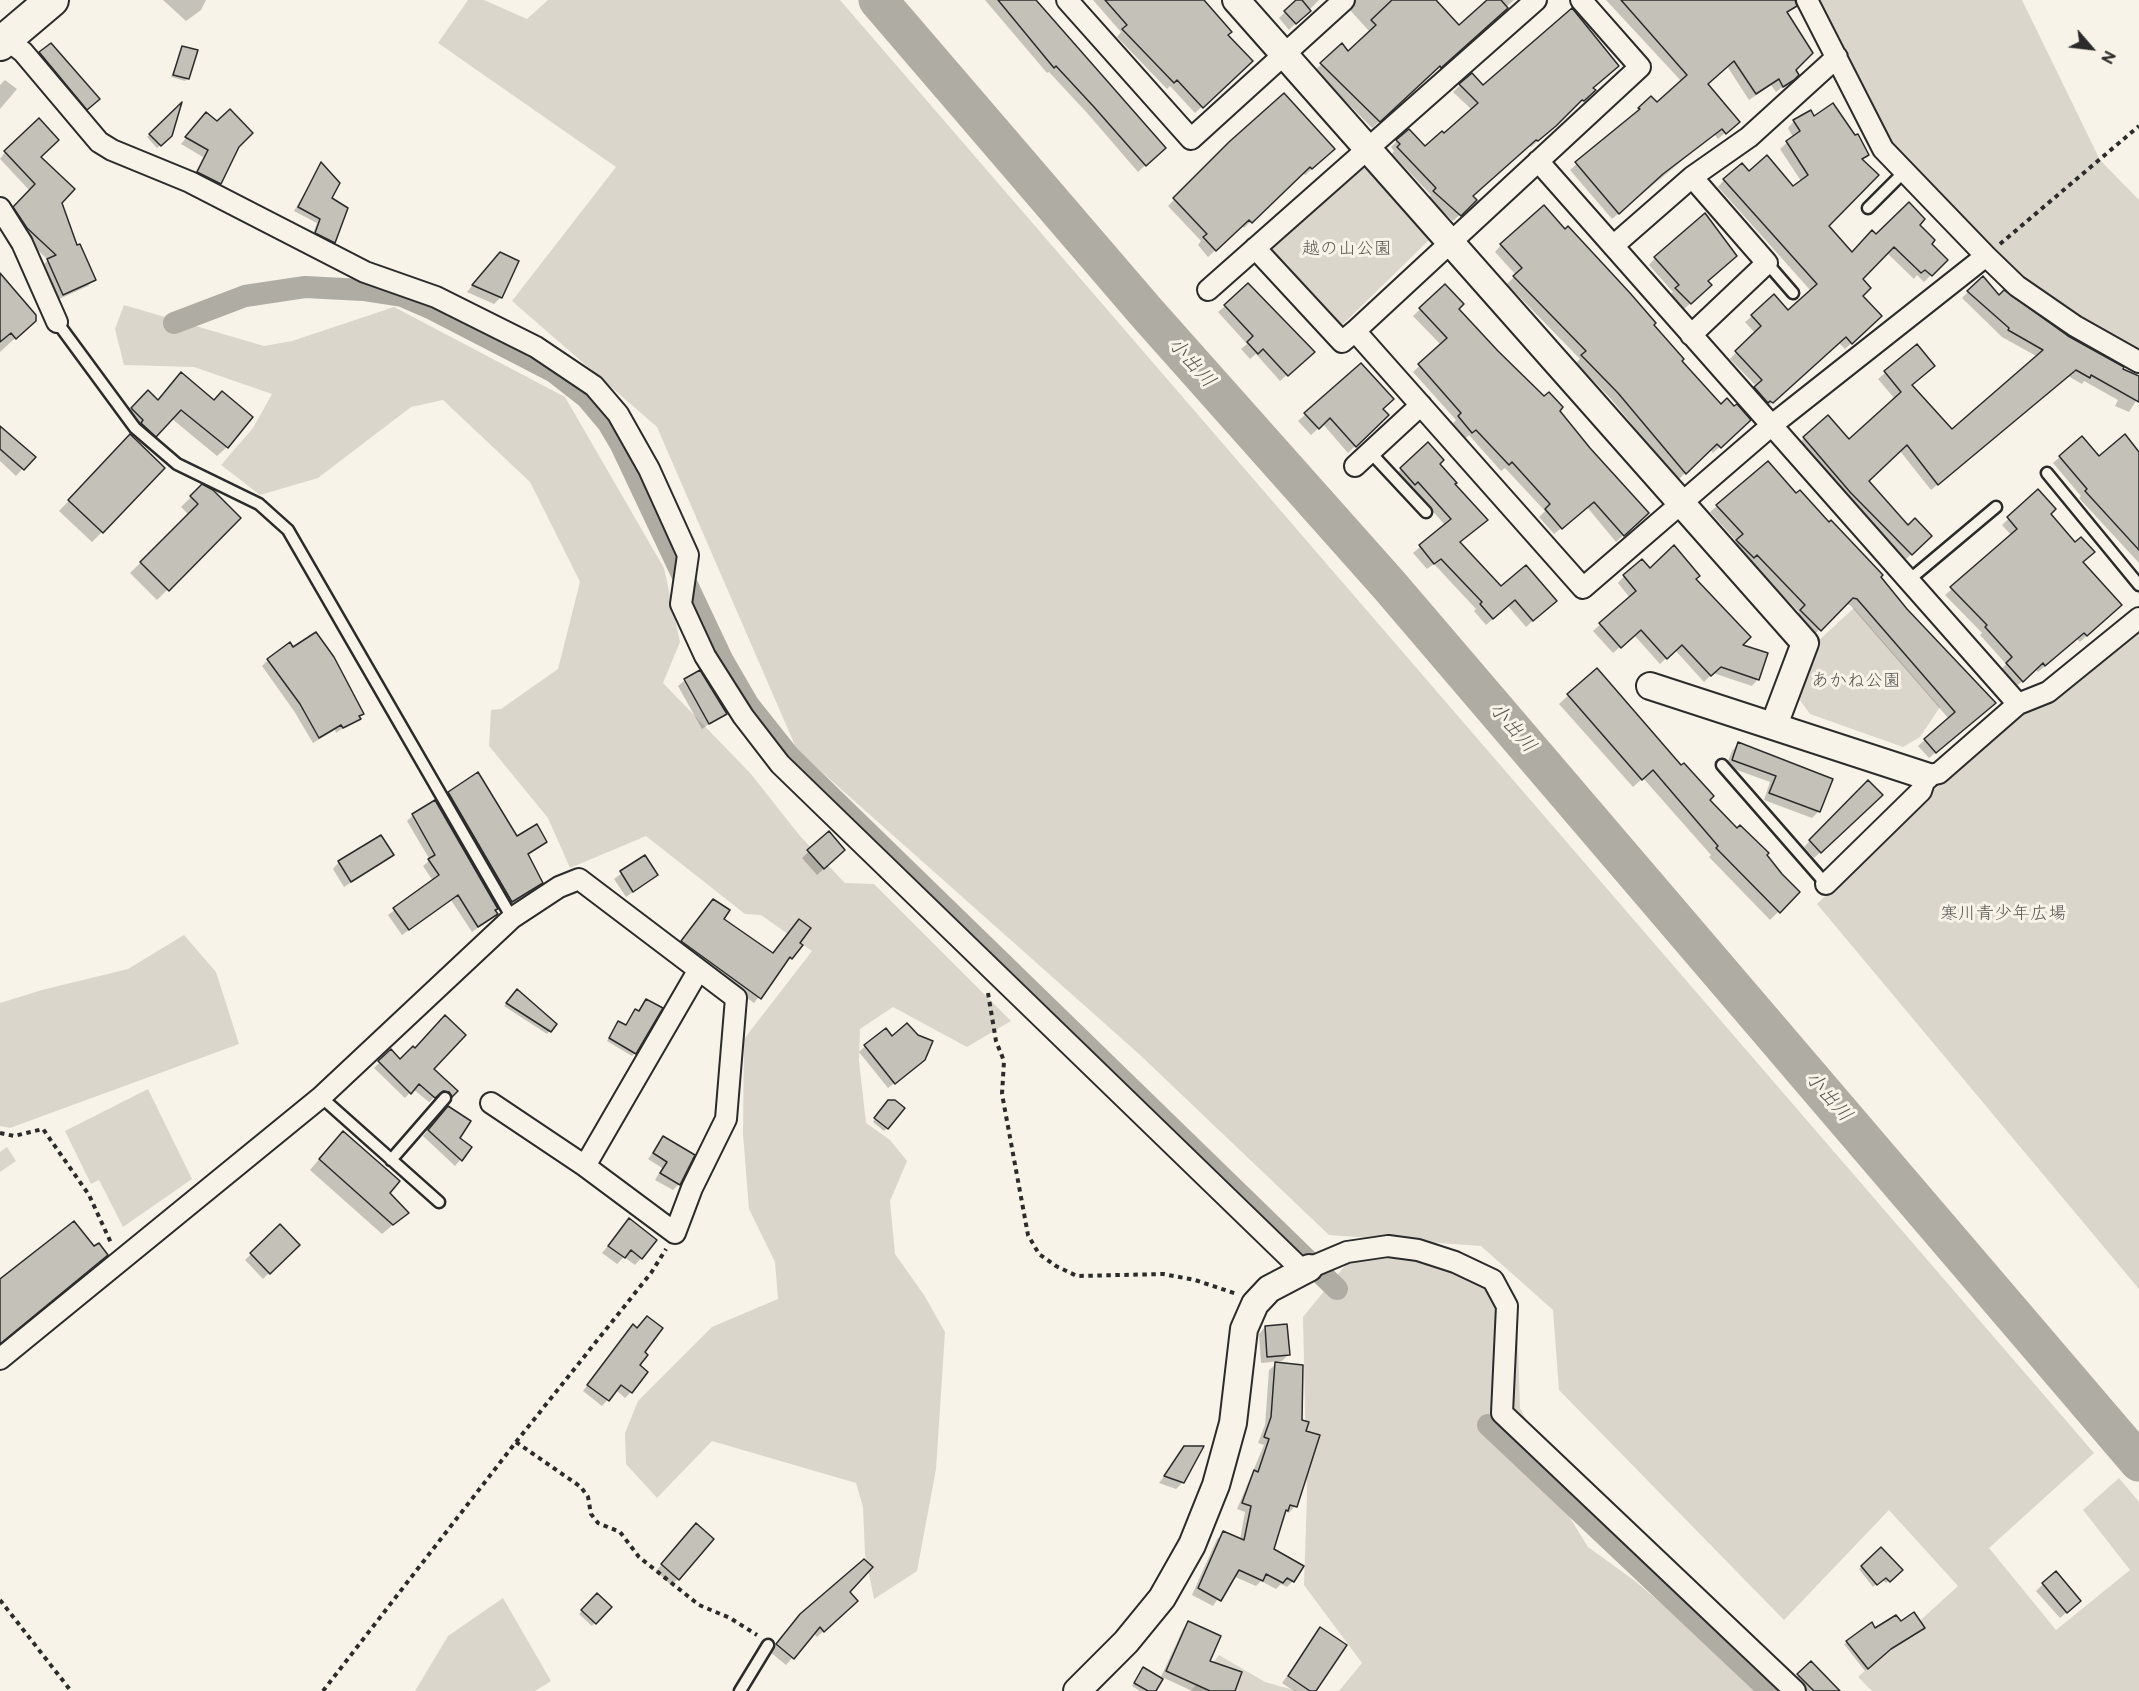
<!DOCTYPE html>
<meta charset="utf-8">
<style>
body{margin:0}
#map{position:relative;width:2139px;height:1691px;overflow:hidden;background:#f7f3e8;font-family:"Balsamiq Sans",sans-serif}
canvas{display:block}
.north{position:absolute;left:2061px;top:18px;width:60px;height:60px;-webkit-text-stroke:4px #f7f3e8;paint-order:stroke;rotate:118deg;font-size:16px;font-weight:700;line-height:24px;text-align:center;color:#2b2b2b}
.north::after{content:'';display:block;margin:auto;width:21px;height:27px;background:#2b2b2b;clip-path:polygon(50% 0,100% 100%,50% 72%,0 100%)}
</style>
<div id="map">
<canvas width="2139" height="1691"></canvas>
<div class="north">N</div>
</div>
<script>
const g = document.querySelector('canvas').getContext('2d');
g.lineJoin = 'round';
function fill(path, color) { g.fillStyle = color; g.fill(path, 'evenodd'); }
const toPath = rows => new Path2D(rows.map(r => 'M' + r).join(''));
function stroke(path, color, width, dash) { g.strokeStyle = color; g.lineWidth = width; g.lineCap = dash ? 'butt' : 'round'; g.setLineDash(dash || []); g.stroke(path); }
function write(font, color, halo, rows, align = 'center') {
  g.font = font + ' "Balsamiq Sans","Klee One",sans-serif'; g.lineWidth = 6; g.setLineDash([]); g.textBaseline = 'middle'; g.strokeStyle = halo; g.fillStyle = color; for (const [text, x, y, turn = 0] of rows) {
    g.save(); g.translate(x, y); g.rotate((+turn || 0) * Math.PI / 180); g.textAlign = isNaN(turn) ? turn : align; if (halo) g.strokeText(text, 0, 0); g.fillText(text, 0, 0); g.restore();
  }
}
fill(toPath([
 [468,0,484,0,527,19,548,0,840,0,2094,1453,1989,1548,2056,1630,2130,1570,2083,1510,2119,1478,2139,1502,2139,1691,1872,1691,1858,1677,1958,1586,1889,1510,1784,1620,1559,1390,1553,1310,1481,1246,1329,1235,1139,1054,797,750,657,427,512,301,616,167,438,43],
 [1815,0,2022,0,2100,160,2139,200,2139,354,2077,317,2021,279,1890,143],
 [1365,162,1430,239,1340,327,1270,250],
 [124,305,264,346,292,341,394,307,565,397,664,568,680,642,663,683,751,774,800,836,845,883,874,884,1011,1021,967,1047,893,1007,860,1029,859,1061,866,1123,890,1140,907,1161,890,1201,895,1254,924,1295,945,1332,936,1469,917,1571,874,1599,865,1554,863,1507,856,1483,712,1441,657,1498,626,1464,625,1433,638,1401,712,1327,778,1299,775,1262,749,1209,743,1134,744,1039,812,951,761,915,745,914,646,836,570,868,548,818,489,746,491,710,501,709,558,669,580,582,530,482,443,400,411,407,318,478,260,495,221,465,253,428,272,394,194,367,124,365,115,329],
 [1854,608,1940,707,1920,737,1903,747,1810,714,1797,696,1815,657,1817,642],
 [2139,630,2139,1289,1817,904,1939,785,2023,713,2052,701],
 [184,935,216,972,239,1044,10,1128,0,1126,0,1003,42,990,128,969],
 [148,1089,192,1179,123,1227,99,1180,91,1184,65,1131],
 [7,1147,16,1161,0,1172,0,1152],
 [1352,1257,1411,1259,1481,1283,1517,1313,1520,1408,1559,1484,1567,1513,1588,1547,1635,1581,1755,1684,1755,1691,1339,1691,1362,1663,1304,1585,1307,1496,1303,1317],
 [503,1598,551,1681,535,1691,415,1691,448,1636],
 [1219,1655,1265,1682,1297,1691,1191,1691]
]), '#dad6cc');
fill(toPath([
 [163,0,206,0,201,10,186,21],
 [985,0,1028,0,1164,148,1138,172,1088,114,1049,72,1047,73],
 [1093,0,1202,0,1227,35,1244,68,1195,113,1170,86,1167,89,1117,37,1121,32],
 [1298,0,1319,0,1289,30,1279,18],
 [1347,0,1435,0,1459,27,1489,0,1514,0,1372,128,1315,70,1342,46,1348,53,1370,32,1349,9],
 [1606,0,1766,0,1798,75,1776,92,1771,85,1749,100,1727,66,1706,84,1731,128,1718,139,1714,134,1612,219,1570,170,1651,98,1657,105,1682,82],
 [51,45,92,104,81,114,34,59],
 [182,47,188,79,185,81,171,77],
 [1471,75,1483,87,1592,88,1576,107,1575,105,1548,132,1531,147,1529,145,1472,197,1475,200,1453,221,1428,198,1431,195,1392,154,1394,151,1391,147,1397,141,1425,148,1444,135,1472,110,1453,92],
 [5,80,17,89,0,109,0,85],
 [179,107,171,135,157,148,147,137],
 [203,118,238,146,219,183,213,190,192,179,203,157,181,144],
 [1814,118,1868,155,1861,161,1827,226,1852,254,1876,236,1917,225,1930,244,1946,260,1924,282,1917,275,1914,279,1887,253,1861,279,1861,296,1873,323,1845,349,1839,343,1765,409,1749,395,1757,387,1730,359,1755,333,1745,322,1752,316,1788,312,1811,291,1718,187,1724,180,1749,173,1792,188,1801,181,1780,149,1793,137,1788,128,1794,121],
 [1230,143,1327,156,1305,175,1302,172,1244,228,1242,226,1208,257,1198,245,1201,241,1168,206],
 [5,152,40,157,76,247,94,279,88,286,57,300,41,267,48,260,21,234,8,214,30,191,0,159],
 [321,164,330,198,333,242,329,247,311,238,317,223,294,211],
 [1501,245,1652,325,1721,406,1734,408,1749,420,1713,453,1710,449,1678,480,1611,399,1576,363,1580,359,1507,284,1516,275,1495,252],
 [1655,258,1710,285,1683,310,1670,295,1673,292,1649,265],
 [493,260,501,297,494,304,467,292],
 [0,275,37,318,0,352],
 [1982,278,1999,297,2121,370,2139,377,2139,396,2129,412,2115,406,2118,400,2084,381,2082,384,2068,376,1931,490,1900,451,1867,481,1908,527,1930,536,1904,561,1798,445,1804,438,1849,441,1895,399,1878,379,1917,346,1911,386,1952,431,2038,357,2002,337,1962,298],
 [1445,286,1457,309,1558,411,1647,513,1616,542,1587,507,1554,534,1539,517,1545,511,1505,468,1501,471,1469,435,1465,439,1453,423,1456,420,1413,372,1441,345,1413,316],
 [1225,306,1306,358,1280,381,1256,354,1250,359,1241,349,1247,344,1218,312],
 [1361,365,1387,415,1348,453,1323,424,1311,435,1298,421],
 [172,384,227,447,217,456,171,418,146,445,133,433,135,430,123,418,148,392,157,401],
 [0,428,33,457,16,476,0,461],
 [1428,444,1454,485,1458,543,1501,588,1548,607,1526,627,1508,606,1486,625,1474,611,1476,609,1434,564,1427,569,1413,553,1445,525,1411,487,1408,490,1395,475],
 [120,446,102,532,92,542,59,511],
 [2139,454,2139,563,2079,498,2081,496,2053,463,2060,457,2099,458],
 [1767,463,1879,577,1987,709,1929,758,1918,746,1949,719,1850,605,1845,604,1813,636,1794,617,1799,612,1749,561,1731,548,1737,542,1710,512],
 [202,486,239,518,157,600,130,573,189,515,181,507],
 [2038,491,2049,514,2075,544,2081,562,2114,611,2080,642,2077,639,2038,672,2035,669,2016,687,2000,671,2006,664,1980,635,1982,633,1945,595,2012,536,2002,525],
 [1649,570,1694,580,1758,679,1752,686,1713,673,1704,682,1675,650,1660,664,1634,635,1613,653,1593,631,1630,598,1618,583,1624,576],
 [268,660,363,714,336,733,335,730,313,743,294,711,262,666],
 [1596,670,1708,800,1765,855,1798,892,1770,920,1709,857,1711,855,1643,778,1633,787,1559,704],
 [685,680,725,713,702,729,678,686],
 [1738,744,1819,811,1812,818,1764,800,1770,782,1726,766,1732,751],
 [1868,782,1875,801,1814,858,1804,847],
 [449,794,517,838,545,841,527,855,541,883,534,890,505,908,443,800],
 [413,815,496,914,472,932,451,900,402,935,388,915,433,881,423,866,430,860,407,821],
 [829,833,837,857,817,875,802,858],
 [392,855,344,887,333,869,339,862],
 [644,857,656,875,626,897,614,879],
 [708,907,773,954,798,943,791,958,784,963,754,1003,677,947],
 [517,991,555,1024,547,1034,504,1006],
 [646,1001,635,1053,632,1056,607,1041,616,1026,625,1027,632,1014,635,1011,638,1013],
 [865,1046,917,1066,888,1088,859,1052],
 [414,1049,455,1091,446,1101,444,1097,436,1096,429,1102,413,1089,405,1098,374,1068,391,1051,400,1061],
 [885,1105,887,1128,884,1131,873,1122],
 [443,1113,458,1138,470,1148,455,1166,423,1136],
 [663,1138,679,1184,673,1190,655,1180,662,1168,648,1159],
 [333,1143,407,1213,382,1234,310,1170],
 [629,1220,641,1258,635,1265,624,1257,617,1264,602,1253],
 [280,1226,298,1245,263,1279,245,1260],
 [1265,1327,1288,1355,1282,1361,1261,1363,1259,1334],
 [627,1332,643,1353,631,1392,625,1398,616,1390,602,1406,583,1391],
 [1276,1364,1295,1506,1289,1513,1285,1511,1272,1550,1293,1581,1287,1587,1281,1584,1276,1589,1261,1581,1256,1586,1233,1576,1213,1606,1192,1595,1217,1539,1224,1533,1240,1540,1245,1512,1237,1509,1264,1445,1258,1443,1265,1425,1269,1370],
 [1185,1448,1183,1482,1176,1489,1159,1483],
 [690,1532,678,1579,671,1585,656,1571],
 [1881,1549,1900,1570,1886,1583,1882,1579,1873,1587,1859,1569],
 [2043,1584,2073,1607,2060,1618,2036,1591],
 [848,1593,856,1601,817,1637,813,1633,786,1665,770,1652,794,1623],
 [597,1595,610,1607,592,1626,579,1614],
 [1188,1623,1208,1662,1234,1691,1192,1691,1162,1677,1154,1691,1140,1691,1132,1686,1141,1672,1160,1679,1183,1629],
 [1900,1623,1920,1631,1887,1652,1865,1671,1844,1644,1875,1630],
 [1321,1629,1314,1691,1294,1691,1282,1683],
 [1811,1663,1838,1691,1801,1691,1792,1682]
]), '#0003');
stroke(toPath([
 [174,323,245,296,305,287,363,290,402,296,432,309,554,372,586,397,608,423,621,445,722,659,748,704,790,757,1337,1289],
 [1488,1425,1770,1691]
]), '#afaca4', 22);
stroke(toPath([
 [878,0,1146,312,1389,585,2139,1462]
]), '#afaca4', 39);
const building = toPath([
 [998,0,1036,0,1166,148,1146,166,1094,107,1056,66,1054,68,998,0],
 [1105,0,1204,0,1232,32,1228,35,1253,61,1203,108,1177,80,1174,83,1122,29,1127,25,1105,0],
 [1296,0,1302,0,1311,11,1296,24,1284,11,1296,0],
 [1392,0,1436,0,1459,25,1487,0,1501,0,1508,8,1441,68,1440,66,1380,122,1320,63,1342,43,1348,51,1376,25,1371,20,1392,0],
 [1621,0,1795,0,1797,6,1787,12,1813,53,1796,70,1799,75,1794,80,1783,87,1779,79,1756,94,1734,61,1708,84,1740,122,1726,134,1722,129,1663,174,1619,214,1575,162,1640,109,1638,108,1651,96,1657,102,1687,75,1621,0],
 [1572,8,1619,66,1593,88,1596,90,1584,101,1582,100,1556,126,1538,141,1536,140,1473,196,1477,200,1461,216,1433,191,1436,188,1397,147,1400,144,1396,140,1409,129,1425,146,1442,131,1444,133,1478,103,1459,84,1472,73,1483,85,1572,8],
 [51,43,100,99,87,110,39,52,51,43],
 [182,46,198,50,189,79,173,75,182,46],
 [1284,93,1335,149,1312,169,1310,167,1252,223,1249,220,1216,251,1203,237,1207,234,1173,198,1229,142,1284,93],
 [182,102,172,136,161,146,149,134,182,102],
 [1833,103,1855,135,1858,134,1869,155,1862,159,1879,175,1829,226,1852,252,1872,230,1876,234,1909,202,1925,219,1920,225,1935,240,1932,244,1948,260,1932,276,1925,270,1921,273,1894,247,1863,279,1871,288,1863,296,1882,316,1852,344,1846,337,1773,403,1770,401,1768,403,1754,387,1762,380,1735,351,1761,326,1751,315,1774,294,1788,310,1817,284,1723,179,1742,163,1749,171,1767,155,1793,186,1808,175,1786,141,1800,131,1793,120,1811,110,1814,116,1833,103],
 [230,109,253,133,239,147,221,184,197,172,208,150,185,137,206,112,217,121,230,109],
 [39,118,59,140,41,157,75,189,62,203,77,245,80,244,96,280,63,295,47,259,56,255,27,228,13,207,35,184,4,151,39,118],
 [321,162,340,183,332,198,348,208,335,243,315,233,320,219,298,207,321,162],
 [1544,205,1565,229,1568,226,1630,293,1656,323,1654,325,1684,359,1682,361,1721,404,1727,398,1734,406,1737,404,1751,420,1721,448,1717,444,1686,474,1618,393,1581,355,1586,351,1513,276,1522,268,1500,244,1544,205],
 [1705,213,1737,256,1708,281,1712,285,1691,304,1675,288,1679,285,1654,257,1705,213],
 [500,252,519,261,502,298,472,285,500,252],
 [0,273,36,315,36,321,16,339,11,333,0,342,0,273],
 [1983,276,1999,295,2004,290,2068,336,2124,367,2123,369,2139,376,2139,402,2091,375,2090,378,2076,370,1938,485,1907,445,1869,481,1908,525,1915,518,1932,536,1912,555,1850,492,1803,437,1828,415,1849,439,1901,392,1884,371,1917,344,1935,366,1912,385,1952,429,2043,350,2008,330,2009,328,1967,291,1983,276],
 [1248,283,1315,352,1288,376,1263,349,1258,354,1247,342,1253,336,1224,305,1248,283],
 [1445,284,1464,304,1459,309,1498,351,1544,396,1549,392,1563,407,1560,411,1590,448,1649,513,1624,536,1594,502,1562,529,1545,509,1550,504,1512,462,1509,465,1476,430,1472,433,1458,416,1461,413,1418,364,1447,338,1419,308,1445,284],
 [1361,363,1394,399,1383,409,1389,415,1356,447,1330,418,1319,429,1304,413,1361,363],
 [181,372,214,400,222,391,253,417,228,448,181,410,156,437,141,423,143,420,131,408,148,390,158,400,181,372],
 [0,426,36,457,24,470,0,449,0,426],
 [130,434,165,468,103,533,68,500,130,434],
 [2125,434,2139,452,2139,550,2085,491,2087,489,2059,456,2082,436,2099,456,2125,434],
 [1428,442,1444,460,1440,464,1457,483,1455,484,1488,520,1460,542,1501,586,1526,565,1557,601,1533,621,1515,600,1493,619,1480,604,1482,602,1441,559,1434,564,1419,545,1451,519,1418,482,1415,485,1400,468,1428,442],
 [1768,461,1796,493,1800,490,1829,522,1831,520,1883,575,1881,577,1907,609,1996,703,1936,753,1924,739,1955,712,1857,599,1853,598,1821,631,1800,610,1805,605,1757,555,1754,558,1736,540,1743,534,1716,505,1768,461],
 [202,484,213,490,241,518,169,591,140,562,198,504,190,496,202,484],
 [2038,489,2056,509,2051,514,2075,542,2081,537,2095,552,2083,562,2122,605,2087,636,2084,633,2045,666,2043,663,2023,682,2006,663,2012,657,1985,627,1987,625,1950,587,2017,529,2007,517,2038,489],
 [1674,545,1700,576,1696,579,1751,637,1743,645,1768,653,1759,680,1721,667,1711,676,1682,645,1667,659,1641,630,1621,648,1599,623,1636,591,1623,575,1642,559,1650,568,1674,545],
 [316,632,334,657,364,714,359,716,361,719,343,728,341,725,319,738,300,704,267,659,290,642,293,647,316,632],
 [1597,668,1681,765,1684,763,1714,796,1710,800,1737,828,1740,825,1769,853,1767,855,1782,874,1800,892,1780,913,1716,848,1718,846,1653,770,1642,780,1567,694,1597,668],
 [700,670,727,714,709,724,684,679,700,670],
 [1738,742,1833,779,1820,812,1769,793,1776,776,1732,760,1738,742],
 [478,772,517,836,537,824,547,842,528,854,543,883,512,902,448,792,478,772],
 [1868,780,1883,795,1821,853,1809,840,1868,780],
 [435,800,498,909,495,910,498,914,478,927,458,895,409,930,393,908,439,875,428,859,435,855,412,814,435,800],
 [829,831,845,850,824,869,807,850,829,831],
 [381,835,394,855,351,882,338,861,381,835],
 [645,855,658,875,633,892,620,871,645,855],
 [713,899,730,910,724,919,773,953,799,919,811,928,800,943,803,945,792,959,790,957,761,999,681,941,713,899],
 [517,989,557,1024,551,1032,506,1003,517,989],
 [646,999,663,1008,636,1054,609,1038,618,1021,626,1025,635,1009,639,1011,646,999],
 [445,1015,466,1035,434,1069,458,1091,452,1097,449,1092,443,1091,435,1098,419,1084,411,1094,378,1061,391,1049,400,1059,413,1046,415,1048,445,1015],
 [907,1023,918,1035,933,1041,925,1060,895,1084,864,1045,886,1028,892,1036,907,1023],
 [888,1100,895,1100,905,1108,888,1129,874,1118,888,1100],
 [448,1106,471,1121,460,1138,472,1147,462,1161,428,1130,448,1106],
 [343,1131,400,1181,390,1193,409,1213,393,1225,319,1159,343,1131],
 [663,1136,695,1155,680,1185,660,1173,667,1162,653,1153,663,1136],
 [629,1218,657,1240,642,1259,631,1250,625,1258,608,1246,629,1218],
 [74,1221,94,1246,99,1243,108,1255,0,1344,0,1279,74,1221],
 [280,1224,300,1245,270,1274,250,1253,280,1224],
 [647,1316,663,1328,645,1352,648,1355,640,1365,648,1372,632,1393,621,1385,609,1401,587,1385,633,1324,637,1328,647,1316],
 [1287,1324,1290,1355,1267,1357,1265,1326,1287,1324],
 [1275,1362,1303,1365,1302,1420,1309,1422,1306,1431,1320,1435,1297,1507,1290,1505,1288,1511,1286,1510,1274,1549,1304,1566,1294,1582,1287,1578,1283,1583,1266,1574,1263,1581,1239,1570,1221,1601,1198,1588,1223,1531,1244,1540,1251,1506,1242,1503,1254,1470,1258,1472,1269,1439,1264,1437,1271,1417,1275,1362],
 [1184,1446,1204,1446,1184,1483,1164,1476,1184,1446],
 [696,1523,714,1539,679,1580,661,1564,696,1523],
 [1881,1547,1903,1570,1890,1582,1886,1578,1877,1585,1861,1566,1881,1547],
 [864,1559,873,1567,850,1592,858,1601,824,1632,820,1627,794,1659,776,1644,800,1614,864,1559],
 [2056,1571,2081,1601,2067,1613,2042,1583,2056,1571],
 [597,1593,612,1607,596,1624,581,1610,597,1593],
 [1914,1612,1925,1628,1891,1649,1868,1669,1846,1641,1872,1622,1875,1628,1896,1615,1901,1621,1914,1612],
 [1188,1621,1221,1636,1210,1661,1242,1672,1235,1691,1210,1691,1166,1671,1188,1621],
 [1320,1627,1347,1645,1316,1691,1310,1691,1288,1676,1320,1627],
 [1811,1661,1840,1691,1814,1691,1797,1674,1811,1661],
 [1143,1667,1163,1679,1156,1691,1148,1691,1134,1683,1143,1667]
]);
fill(building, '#c4c1b9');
stroke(building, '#2b2b2b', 1.5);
const service = toPath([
 [1868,208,1904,172],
 [1767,263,1793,293],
 [57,322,135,428,177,464,259,504,288,530,512,918],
 [1370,452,1426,512],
 [2047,473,2139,585],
 [1909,580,1996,507],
 [1722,765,1826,884],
 [321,1097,439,1202],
 [391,1160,445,1098],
 [740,1691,768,1645]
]);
const minor = toPath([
 [1067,0,1191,139,1344,0],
 [1807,0,1883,149,1986,256],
 [6,39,23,52,99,142,112,150,190,182,365,272,436,297,536,347,594,386,618,414,649,469,688,555,681,604,705,656,743,716,780,764,1302,1270],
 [1538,161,2018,704],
 [0,208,22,243,57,322],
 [1613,246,1692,177,1749,137,1837,57],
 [1255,248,1342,342,1355,331,1583,588,1772,425,1986,256,2017,286,2075,326,2139,362],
 [1208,290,1536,0],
 [1355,331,1640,67,1581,0],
 [1691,335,1767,263,1692,177],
 [1355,466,1421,405],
 [1826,884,1921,791,1926,776,1939,773,2018,704,2048,692,2139,618],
 [585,1166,698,971],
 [1309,1268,1347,1252,1388,1246,1418,1250,1455,1262,1493,1280,1507,1306,1502,1413,1795,1691],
 [0,1359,321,1097,512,918,559,887,579,879,736,998,726,1119,692,1188,675,1233,585,1166,491,1103]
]);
const tertiary = toPath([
 [1236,0,1805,643,1774,725],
 [1650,686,1926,776],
 [1077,1691,1126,1642,1162,1598,1192,1545,1216,1485,1233,1423,1244,1329,1255,1304,1269,1289,1309,1268]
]);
const primary = toPath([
 [0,44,52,0]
]);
stroke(service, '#2b2b2b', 15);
stroke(minor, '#2b2b2b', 24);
stroke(tertiary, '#2b2b2b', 30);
stroke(primary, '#2b2b2b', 36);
stroke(toPath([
 [2000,244,2139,126],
 [988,993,996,1041,1004,1061,1002,1094,1028,1235,1039,1254,1056,1266,1077,1276,1163,1274,1195,1280,1237,1294],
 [0,1133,14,1136,43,1129,89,1195,112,1245],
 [516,1442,581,1487,588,1497,591,1514,598,1523,620,1532,639,1557,699,1605,730,1618,757,1635],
 [0,1600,71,1691],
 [323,1691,516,1442,651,1273,666,1249]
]), '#2b2b2b', 4, [4.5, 4.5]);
stroke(service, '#f7f3e8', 10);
stroke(minor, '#f7f3e8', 20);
stroke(tertiary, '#f7f3e8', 26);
stroke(primary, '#f7f3e8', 32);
write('18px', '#575653', '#f7f3e8', [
 ["越の山公園",1347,249],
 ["あかね公園",1856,681],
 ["寒川青少年広場",2003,914]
]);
write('italic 20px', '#53524f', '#f7f3e8', [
 ["小出川",1191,363,48],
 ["小出川",1512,728,49],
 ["小出川",1828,1097,49]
]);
</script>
